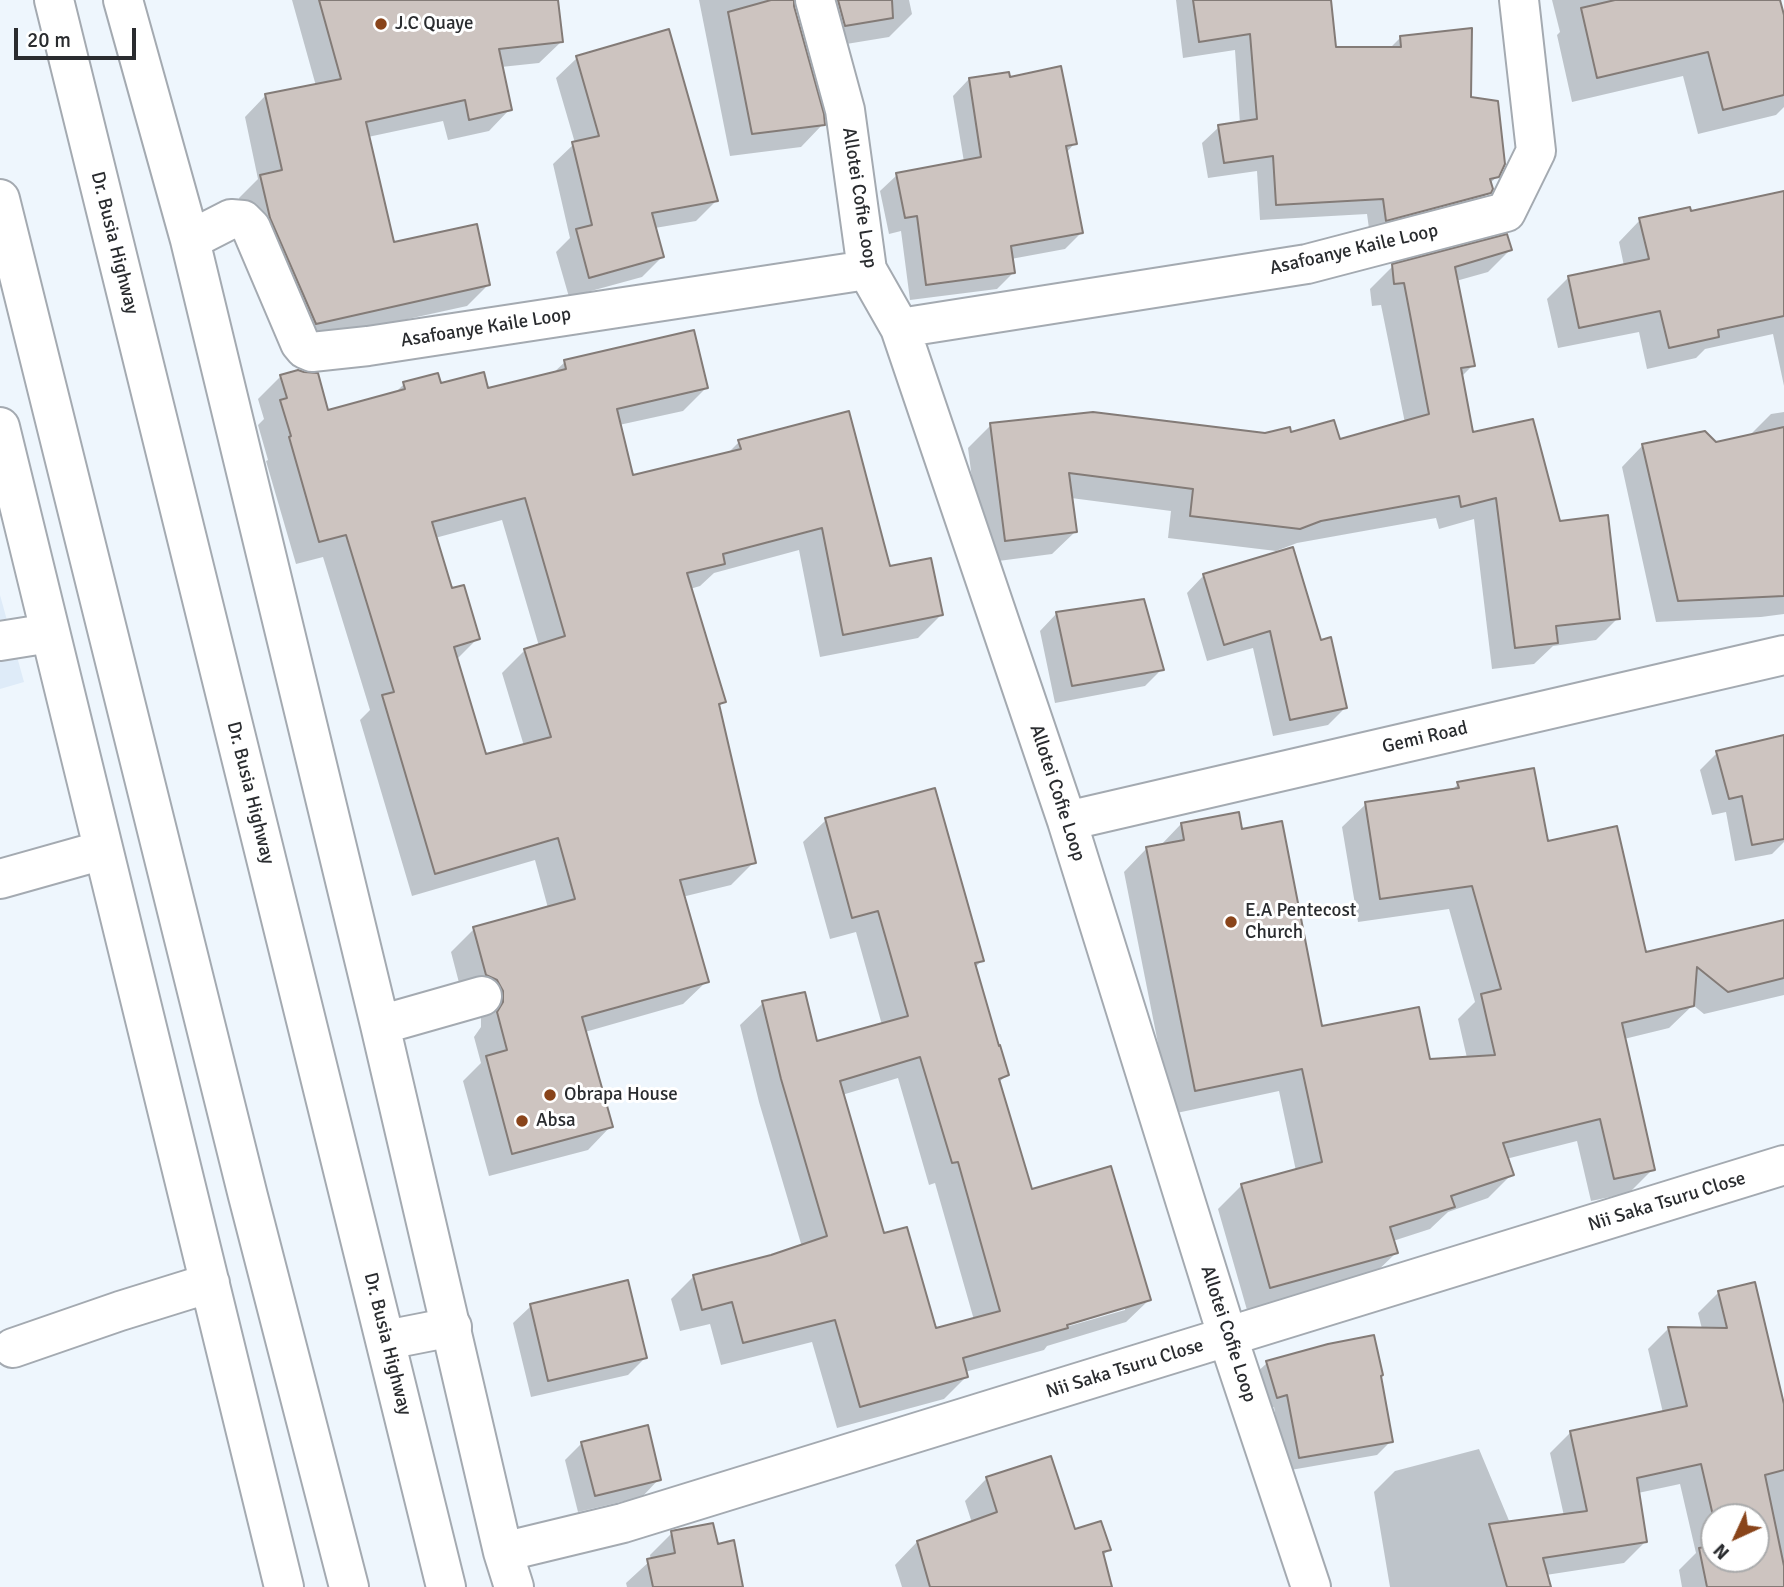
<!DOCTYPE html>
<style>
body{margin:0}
#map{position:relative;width:1784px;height:1587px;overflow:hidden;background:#eef6fd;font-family:Signika,sans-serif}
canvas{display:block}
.north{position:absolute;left:1700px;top:1503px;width:70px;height:70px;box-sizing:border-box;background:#fff;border:2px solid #aaabac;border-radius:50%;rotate:225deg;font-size:19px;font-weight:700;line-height:28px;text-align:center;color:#2a2c2f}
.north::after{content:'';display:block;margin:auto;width:24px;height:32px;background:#89441a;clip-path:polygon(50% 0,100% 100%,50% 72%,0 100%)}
.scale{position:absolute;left:14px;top:28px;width:122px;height:32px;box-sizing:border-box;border:4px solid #2a2c2f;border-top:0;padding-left:9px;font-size:21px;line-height:24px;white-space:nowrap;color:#2a2c2f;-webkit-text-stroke:5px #fff;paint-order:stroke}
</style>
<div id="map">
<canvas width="1784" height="1587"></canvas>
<div class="north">N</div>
<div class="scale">20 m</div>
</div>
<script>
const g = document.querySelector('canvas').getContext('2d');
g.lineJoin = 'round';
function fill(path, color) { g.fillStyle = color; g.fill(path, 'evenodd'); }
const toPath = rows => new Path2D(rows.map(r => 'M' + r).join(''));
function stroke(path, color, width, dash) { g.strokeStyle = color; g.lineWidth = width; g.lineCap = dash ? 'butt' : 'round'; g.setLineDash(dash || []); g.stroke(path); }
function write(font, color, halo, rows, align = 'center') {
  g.font = font + ' Signika,sans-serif'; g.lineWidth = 6; g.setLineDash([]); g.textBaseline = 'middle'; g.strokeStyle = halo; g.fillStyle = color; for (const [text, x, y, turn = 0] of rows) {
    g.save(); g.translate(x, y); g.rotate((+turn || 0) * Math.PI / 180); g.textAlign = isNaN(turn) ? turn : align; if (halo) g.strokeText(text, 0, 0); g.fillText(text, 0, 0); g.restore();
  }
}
fill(toPath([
 [0,595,24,682,0,689]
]), '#deebf8');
fill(toPath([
 [292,0,556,0,561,42,539,63,501,67,510,109,489,131,448,140,443,121,368,137,393,244,488,285,467,306,294,344,249,240,239,198,258,179,245,117,266,95,316,86],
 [699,0,909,0,912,14,889,37,822,48,797,1,792,1,823,124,801,147,730,156],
 [1176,0,1327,0,1338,151,1389,49,1401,37,1469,99,1498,176,1489,184,1489,192,1472,209,1370,236,1367,214,1260,220,1257,171,1208,178,1202,143,1219,127,1240,124,1235,50,1183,58],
 [1552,0,1779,0,1784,22,1784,107,1776,115,1698,134,1683,76,1572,102,1557,35,1560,32],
 [577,58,716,201,696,221,655,228,663,256,642,277,569,297,556,252,570,238,553,164,575,143,556,78],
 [969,79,1009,79,1075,143,1066,153,1081,233,1065,249,1011,259,1013,273,997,289,910,300,901,231,889,234,880,191,897,175,964,162,953,96],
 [1784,193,1784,386,1773,334,1705,349,1696,358,1647,369,1639,332,1558,348,1547,299,1569,277,1624,266,1619,242,1640,220,1689,213],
 [1510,250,1488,272,1456,281,1473,365,1461,377,1472,435,1559,523,1618,618,1596,640,1553,646,1534,664,1492,669,1474,519,1439,529,1436,518,1297,543,1276,551,1168,538,1171,511,1071,498,1075,532,1052,554,983,563,968,448,991,425,1289,434,1338,441,1405,423,1381,305,1372,306,1370,289,1393,266],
 [565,362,706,388,683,411,619,425,631,478,726,455,739,442,889,568,941,615,918,638,820,657,799,550,714,573,700,586,690,589,724,702,718,707,754,862,731,885,682,897,707,981,683,1004,585,1032,611,1126,588,1150,489,1176,463,1081,481,1063,474,1037,481,1027,481,1014,463,998,451,952,474,929,548,908,535,860,412,896,360,720,370,710,323,557,296,564,266,461,268,460,258,425,264,419,258,399,281,376,327,412,394,394,404,384,487,390,552,374],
 [502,520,539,646,525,650,502,673,524,746,485,756,456,660,478,638,451,591,435,538],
 [1784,412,1784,614,1761,617,1656,622,1622,467,1643,445,1715,444,1748,437,1771,414],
 [1204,575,1320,642,1345,708,1328,725,1273,736,1253,648,1207,661,1187,593],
 [1057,613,1162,669,1145,686,1055,703,1040,631],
 [1784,737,1784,842,1772,854,1735,861,1726,812,1712,815,1700,770,1717,753],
 [1458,784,1547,843,1645,954,1784,922,1784,995,1704,1014,1693,1005,1669,1028,1624,1039,1653,1169,1629,1193,1591,1201,1577,1141,1506,1159,1512,1174,1488,1198,1448,1212,1430,1229,1393,1241,1396,1253,1372,1276,1247,1310,1218,1209,1242,1185,1296,1171,1279,1091,1172,1114,1124,872,1147,848,1160,846,1181,824,1241,831,1321,1028,1428,1061,1467,1058,1458,1019,1475,1002,1449,909,1358,922,1342,827,1366,804,1451,791],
 [826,820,982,960,975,968,1008,1074,998,1083,1031,1191,1149,1300,1126,1322,1047,1346,1044,1350,965,1372,966,1377,944,1399,837,1428,812,1342,721,1365,710,1324,680,1331,671,1299,694,1276,802,1247,759,1102,740,1025,763,1003,816,1044,882,1025,856,932,830,939,803,842],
 [898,1078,929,1185,935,1183,974,1320,935,1331,883,1235,842,1095],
 [1125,1306,1125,1310,1059,1329,1058,1326],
 [1719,1292,1784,1411,1784,1587,1682,1587,1679,1570,1696,1553,1680,1484,1638,1493,1645,1542,1624,1563,1546,1575,1550,1587,1390,1587,1374,1492,1395,1471,1479,1449,1510,1523,1564,1516,1550,1453,1571,1432,1663,1413,1648,1349,1669,1328,1702,1329,1698,1313],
 [1714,1517,1756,1517,1756,1559,1714,1559],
 [531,1306,645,1358,628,1375,531,1397,513,1323],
 [1267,1363,1379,1377,1391,1441,1377,1455,1285,1471,1274,1407,1263,1410,1253,1376],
 [582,1443,659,1479,642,1497,578,1512,565,1460],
 [987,1478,1074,1531,1109,1550,1102,1556,1110,1587,902,1587,895,1565,917,1542,972,1523,965,1501],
 [672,1533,716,1546,741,1587,627,1587,626,1583,651,1560,650,1555]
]), '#0003');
const building = toPath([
 [319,0,558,0,563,42,499,49,512,110,469,120,465,100,366,122,394,242,477,224,490,285,316,324,270,218,260,175,282,170,265,94,341,79,319,0],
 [771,0,794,0,794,6,824,114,825,125,752,134,728,12,771,0],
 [838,0,892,0,893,18,845,26,838,0],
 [1193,0,1331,0,1336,47,1401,47,1400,36,1472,28,1471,97,1498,101,1505,164,1499,177,1490,179,1493,189,1491,193,1386,221,1383,199,1276,205,1273,156,1224,163,1218,125,1257,119,1250,34,1199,42,1193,0],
 [1615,0,1780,0,1784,15,1784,95,1723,110,1708,52,1597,78,1581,8,1615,0],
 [669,29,718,201,652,213,664,257,589,278,576,229,592,225,572,142,599,136,576,56,669,29],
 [1061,66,1077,144,1066,146,1083,233,1011,246,1015,273,926,285,917,216,905,218,896,173,981,157,969,78,1009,72,1010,77,1061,66],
 [1784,191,1784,316,1718,330,1719,337,1669,348,1660,311,1579,328,1568,276,1649,259,1639,218,1690,207,1691,211,1784,191],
 [1507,234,1512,250,1455,267,1475,366,1461,368,1473,432,1533,419,1560,521,1608,515,1620,619,1556,626,1558,643,1515,648,1496,498,1461,507,1459,496,1321,521,1300,529,1190,516,1193,489,1069,473,1077,532,1005,541,990,423,1093,412,1265,433,1290,427,1291,432,1334,420,1340,439,1429,414,1404,283,1394,284,1392,264,1507,234],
 [694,330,708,388,617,409,633,475,741,449,738,440,849,411,890,566,931,558,943,615,843,635,822,528,723,554,725,564,687,573,726,702,719,704,756,863,680,880,709,982,582,1017,613,1127,512,1154,486,1056,507,1050,497,1012,503,1002,503,991,497,980,486,975,473,927,575,899,558,838,435,874,382,695,394,692,346,535,319,542,289,437,291,436,280,400,287,398,280,375,298,370,304,372,318,373,328,410,405,389,403,382,438,373,441,383,484,372,488,388,566,369,564,360,694,330],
 [525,498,565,636,524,649,551,737,486,754,454,647,480,639,464,585,452,588,432,522,525,498],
 [1784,427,1784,596,1678,601,1642,444,1705,431,1716,442,1784,427],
 [1293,547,1321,640,1331,637,1347,708,1290,720,1270,631,1224,645,1203,574,1293,547],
 [1144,599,1164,670,1072,686,1056,612,1144,599],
 [1784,735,1784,839,1752,845,1742,796,1729,799,1716,751,1784,735],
 [1534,768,1548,841,1617,826,1646,952,1784,920,1784,978,1728,992,1697,967,1694,1006,1622,1023,1655,1170,1614,1179,1600,1119,1503,1143,1514,1175,1451,1196,1455,1207,1390,1227,1398,1253,1270,1288,1241,1184,1322,1162,1302,1069,1195,1091,1146,847,1184,840,1181,823,1239,812,1242,829,1282,821,1322,1026,1419,1007,1430,1059,1495,1055,1481,994,1501,989,1472,886,1380,899,1365,802,1459,788,1457,782,1534,768],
 [935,788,984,961,975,963,999,1046,1000,1045,1009,1075,999,1079,1032,1189,1111,1166,1151,1300,1067,1325,1068,1328,963,1358,968,1377,860,1407,835,1320,743,1343,732,1302,702,1310,693,1275,771,1255,827,1236,781,1079,762,1001,805,992,817,1041,908,1016,878,911,852,918,825,818,935,788],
 [920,1057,952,1163,958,1162,1000,1311,936,1328,907,1227,884,1233,840,1081,920,1057],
 [628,1280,647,1358,548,1381,530,1304,628,1280],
 [1755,1282,1784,1404,1784,1470,1765,1475,1784,1566,1784,1587,1707,1587,1699,1548,1714,1545,1714,1559,1756,1559,1756,1517,1714,1517,1714,1520,1701,1464,1637,1478,1647,1542,1543,1558,1551,1587,1507,1587,1489,1524,1587,1511,1570,1431,1687,1406,1668,1327,1727,1328,1718,1291,1755,1282],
 [1374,1335,1383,1375,1381,1376,1393,1442,1299,1458,1287,1395,1277,1398,1266,1361,1328,1344,1374,1335],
 [648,1425,661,1480,595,1496,581,1442,648,1425],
 [1051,1456,1075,1529,1101,1521,1111,1550,1103,1552,1112,1587,930,1587,917,1541,997,1512,986,1477,1051,1456],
 [713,1523,718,1544,734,1540,743,1587,653,1587,647,1559,675,1553,671,1531,713,1523]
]);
fill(building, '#cdc4c0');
stroke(building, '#837b77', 2);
const minor = toPath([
 [123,0,190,240,380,1025,503,1552,514,1587],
 [815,0,845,110,867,270,900,328,1067,821,1228,1338,1311,1587],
 [190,240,231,219,243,220,251,228,300,343,305,349,312,352,368,346,867,270],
 [900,328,1307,264,1506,212,1536,151,1519,0],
 [0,427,284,1587],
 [0,641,50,633],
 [1067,821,1784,655],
 [0,879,103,850],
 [380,1025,482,996],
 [13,1348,120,1311,210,1283],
 [503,1552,623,1523,1784,1165]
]);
const highway = toPath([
 [54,0,446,1587],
 [0,199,248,1196,349,1587],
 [386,1340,452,1327]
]);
stroke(minor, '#a4aab1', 42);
stroke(highway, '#a4aab1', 42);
stroke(minor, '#fff', 38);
stroke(highway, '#fff', 38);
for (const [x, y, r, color] of [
 [381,24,7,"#89441a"],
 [1231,922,7,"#89441a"],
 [550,1095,7,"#89441a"],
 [522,1121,7,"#89441a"]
]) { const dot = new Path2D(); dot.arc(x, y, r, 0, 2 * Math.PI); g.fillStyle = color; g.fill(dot); stroke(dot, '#fff', 2.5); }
write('19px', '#2a2c2f', '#fff', [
 ["J.C Quaye",395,24],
 ["E.A Pentecost",1245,911],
 ["Church",1245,933],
 ["Obrapa House",564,1095],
 ["Absa",536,1121]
], 'left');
write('19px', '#2a2c2f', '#fff', [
 ["Allotei Cofie Loop",859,198,81],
 ["Dr. Busia Highway",114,243,76],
 ["Asafoanye Kaile Loop",1354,250,-13],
 ["Asafoanye Kaile Loop",486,328,-9],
 ["Gemi Road",1425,738,-13],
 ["Dr. Busia Highway",250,793,76],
 ["Allotei Cofie Loop",1057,793,72],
 ["Nii Saka Tsuru Close",1667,1202,-17],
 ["Allotei Cofie Loop",1228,1334,72],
 ["Dr. Busia Highway",387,1344,76],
 ["Nii Saka Tsuru Close",1125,1369,-17]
]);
</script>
